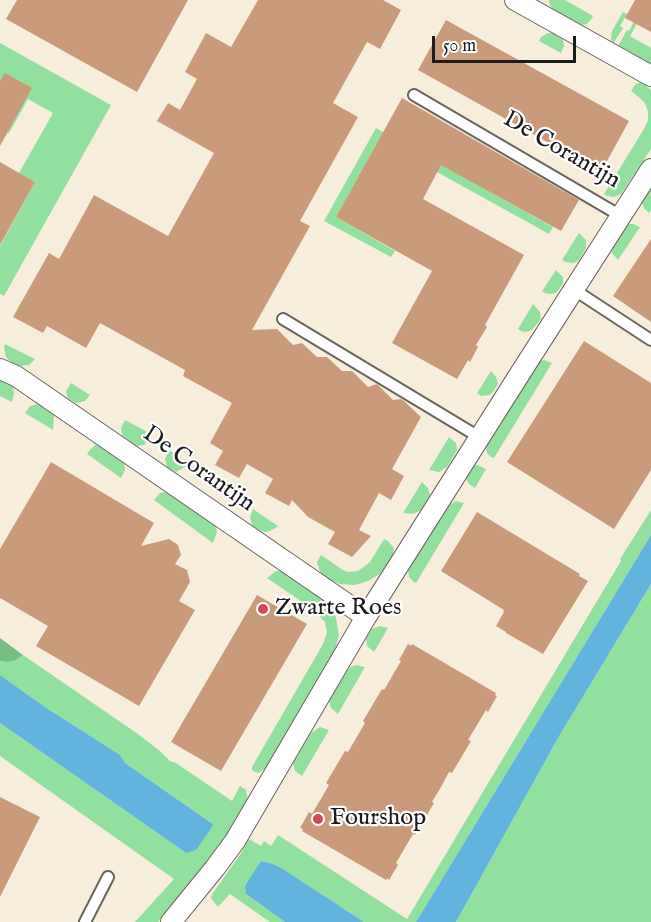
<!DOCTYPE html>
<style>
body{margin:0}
#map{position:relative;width:651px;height:922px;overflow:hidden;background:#f7eddb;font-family:"IM FELL English",serif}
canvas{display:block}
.scale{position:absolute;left:432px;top:36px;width:144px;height:27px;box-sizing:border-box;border:3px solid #1c1c1c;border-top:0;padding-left:8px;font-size:18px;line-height:21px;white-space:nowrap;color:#1c1c1c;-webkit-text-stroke:4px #fff;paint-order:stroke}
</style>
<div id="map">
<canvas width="651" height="922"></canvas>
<div class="scale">50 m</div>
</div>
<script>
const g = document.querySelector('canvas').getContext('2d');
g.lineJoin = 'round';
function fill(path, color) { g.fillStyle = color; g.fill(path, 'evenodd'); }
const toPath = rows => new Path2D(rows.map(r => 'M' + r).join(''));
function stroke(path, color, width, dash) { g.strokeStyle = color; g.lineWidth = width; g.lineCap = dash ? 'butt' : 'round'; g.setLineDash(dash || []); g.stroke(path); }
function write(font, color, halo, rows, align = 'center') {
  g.font = font + ' "IM FELL English",serif'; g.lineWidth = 4.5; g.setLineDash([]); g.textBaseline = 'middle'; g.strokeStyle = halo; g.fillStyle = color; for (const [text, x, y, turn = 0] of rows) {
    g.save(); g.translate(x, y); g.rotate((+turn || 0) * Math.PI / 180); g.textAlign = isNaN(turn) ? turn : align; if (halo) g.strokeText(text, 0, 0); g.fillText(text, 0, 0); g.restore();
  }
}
fill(toPath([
 [549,0,565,0,593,16,592,18,587,24,580,25,553,10,549,3],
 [623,12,639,20,630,36,651,48,651,65,618,46,627,30,629,31,634,21,626,16,620,26,623,28,613,44,611,39,612,31],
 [548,33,553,33,563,39,564,46,561,53,539,41,541,37],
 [0,43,111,105,4,296,0,294,0,246,35,182,19,173,53,113,28,99,9,133,0,128],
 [638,83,643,83,651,90,651,149,621,194,614,197,607,196,604,194,644,129,648,120,648,112,645,103,640,98,631,91,635,85],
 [376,128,553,227,549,234,379,140,336,217,395,251,391,257,324,221],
 [651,185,651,210,649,213,644,208,642,203,642,198],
 [629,224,633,224,640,227,618,260,612,253,612,245,623,227],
 [579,233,586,240,586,248,579,260,574,263,565,262,562,260],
 [556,270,563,277,563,284,556,293,550,294,545,293,542,291],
 [533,304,540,312,541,319,532,330,525,332,521,331,518,329],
 [5,344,35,359,29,365,19,366,12,363,6,357,4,348],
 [544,360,552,363,494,458,491,457,487,453,485,445,538,362],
 [491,371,496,377,498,384,493,392,489,395,481,396,477,393],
 [0,379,10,383,13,386,14,394,12,402,0,396],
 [71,383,90,395,85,401,76,403,68,398,66,391],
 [38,404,42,404,51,411,54,415,53,430,25,413,30,406],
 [125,420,153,435,144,445,136,446,122,435,121,428],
 [449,437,456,443,457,450,447,467,439,472,429,470],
 [95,445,102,446,124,462,125,470,121,478,87,454,89,451],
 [169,450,188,464,188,465,176,472,167,467,165,459],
 [477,465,486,469,475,488,468,483,466,477,471,467],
 [422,482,428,488,430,495,421,510,413,514,403,513],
 [167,492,172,494,215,525,217,532,213,543,154,500,160,493],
 [456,501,464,503,416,583,414,582,409,577,408,570,446,507],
 [253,509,278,526,274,529,267,532,264,532,255,528,252,525,250,517],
 [651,510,651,535,416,922,364,922,280,867,270,863,261,861,246,894,285,922,270,922,230,894,218,907,211,898,212,894,240,855,249,839,261,846,264,841,271,846,278,835,407,919,621,561,620,559],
 [384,539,388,541,394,548,393,556,380,574,368,581,355,585,340,584,326,578,320,572,317,562,321,555,343,570,348,572,358,571,370,562],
 [276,571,281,571,322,599,328,605,334,612,336,618,339,635,334,653,267,768,258,773,255,772,252,770,252,767,323,644,327,632,325,622,311,608,267,578],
 [651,584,651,922,456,922,558,738],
 [380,626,388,628,374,652,367,646,366,639,372,629],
 [23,655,138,734,160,751,170,761,176,763,232,801,240,786,246,790,248,801,210,863,158,922,135,922,174,879,0,756,0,723,186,853,209,829,212,823,125,763,120,755,45,707,0,675,0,661,8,662,16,660],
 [356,665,365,667,338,714,331,708,329,701,347,671,351,667],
 [320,727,329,730,302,776,295,771,293,763,311,733]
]), '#92e09d');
fill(toPath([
 [0,638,23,655,16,660,8,662,0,661]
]), '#75be84');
fill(toPath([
 [651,535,651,584,558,738,456,922,416,922],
 [0,675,45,707,120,755,125,763,213,824,212,827,196,850,186,853,0,723],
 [261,861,270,863,280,867,364,922,285,922,246,894,245,886]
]), '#62b3dd');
fill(toPath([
 [17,0,188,0,137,92,6,19],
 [258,0,383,0,401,10,380,49,367,42,333,103,358,117,300,221,310,226,252,330,277,329,293,345,302,343,317,357,327,357,342,371,352,371,368,387,377,384,393,400,401,399,404,401,421,417,392,469,404,476,391,500,379,493,359,530,371,536,352,557,328,544,335,532,308,517,292,500,289,506,265,493,273,479,247,464,239,478,215,465,223,451,210,443,232,403,183,376,185,370,100,323,86,348,47,326,43,333,13,317,49,253,59,259,94,195,168,236,214,153,157,121,168,103,180,110,197,79,185,72,206,33,231,47],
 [635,0,651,0,651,32,625,18],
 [446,20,629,121,601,172,418,70],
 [5,73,32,88,0,146,0,81],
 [402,98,579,200,561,231,441,165,423,199,524,255,485,325,487,327,476,345,478,347,470,362,468,360,457,379,392,343,432,271,336,217],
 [0,162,35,182,0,245],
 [651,239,651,322,613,296],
 [584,341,651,383,651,470,614,529,507,462],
 [51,462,154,523,141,546,169,539,178,545,181,555,175,564,187,570,190,582,179,601,195,610,139,706,36,646,48,626,0,598,0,549],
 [477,512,580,574,579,576,588,581,543,654,506,633,506,632,496,626,504,612,503,611,504,610,441,571],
 [257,595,307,624,221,771,171,742],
 [408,644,411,646,412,644,496,693,495,695,497,696,488,712,486,710,468,740,471,741,452,773,449,772,441,787,432,802,434,803,415,835,413,834,396,863,398,865,389,880,387,878,386,880,302,831,303,829,300,828,309,812,312,814,329,785,326,783,345,751,348,752,365,723,363,721,382,689,384,690,401,661,399,660],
 [0,797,40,817,0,897]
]), '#ca9b7a');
const lane = toPath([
 [414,95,621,216],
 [573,289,651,340],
 [283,319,479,437],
 [85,922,108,877]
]);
const street = toPath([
 [515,0,651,76],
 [0,369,16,376,366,617],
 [171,922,215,868,235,841,366,617,521,372,651,169]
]);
stroke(lane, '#69655f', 14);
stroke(street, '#69655f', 22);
stroke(lane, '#fff', 10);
stroke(street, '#fff', 20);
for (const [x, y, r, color] of [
 [263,609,6,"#d1495b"],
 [318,819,6,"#d1495b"]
]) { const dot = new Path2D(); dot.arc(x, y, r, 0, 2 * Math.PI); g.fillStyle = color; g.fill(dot); stroke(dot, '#fff', 2); }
write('24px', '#1c1c1c', '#fff', [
 ["De Corantijn",561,151,30],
 ["De Corantijn",198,470,35]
]);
write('24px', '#1c1c1c', '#fff', [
 ["Zwarte Roes",275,609],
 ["Fourshop",330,819]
], 'left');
</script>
